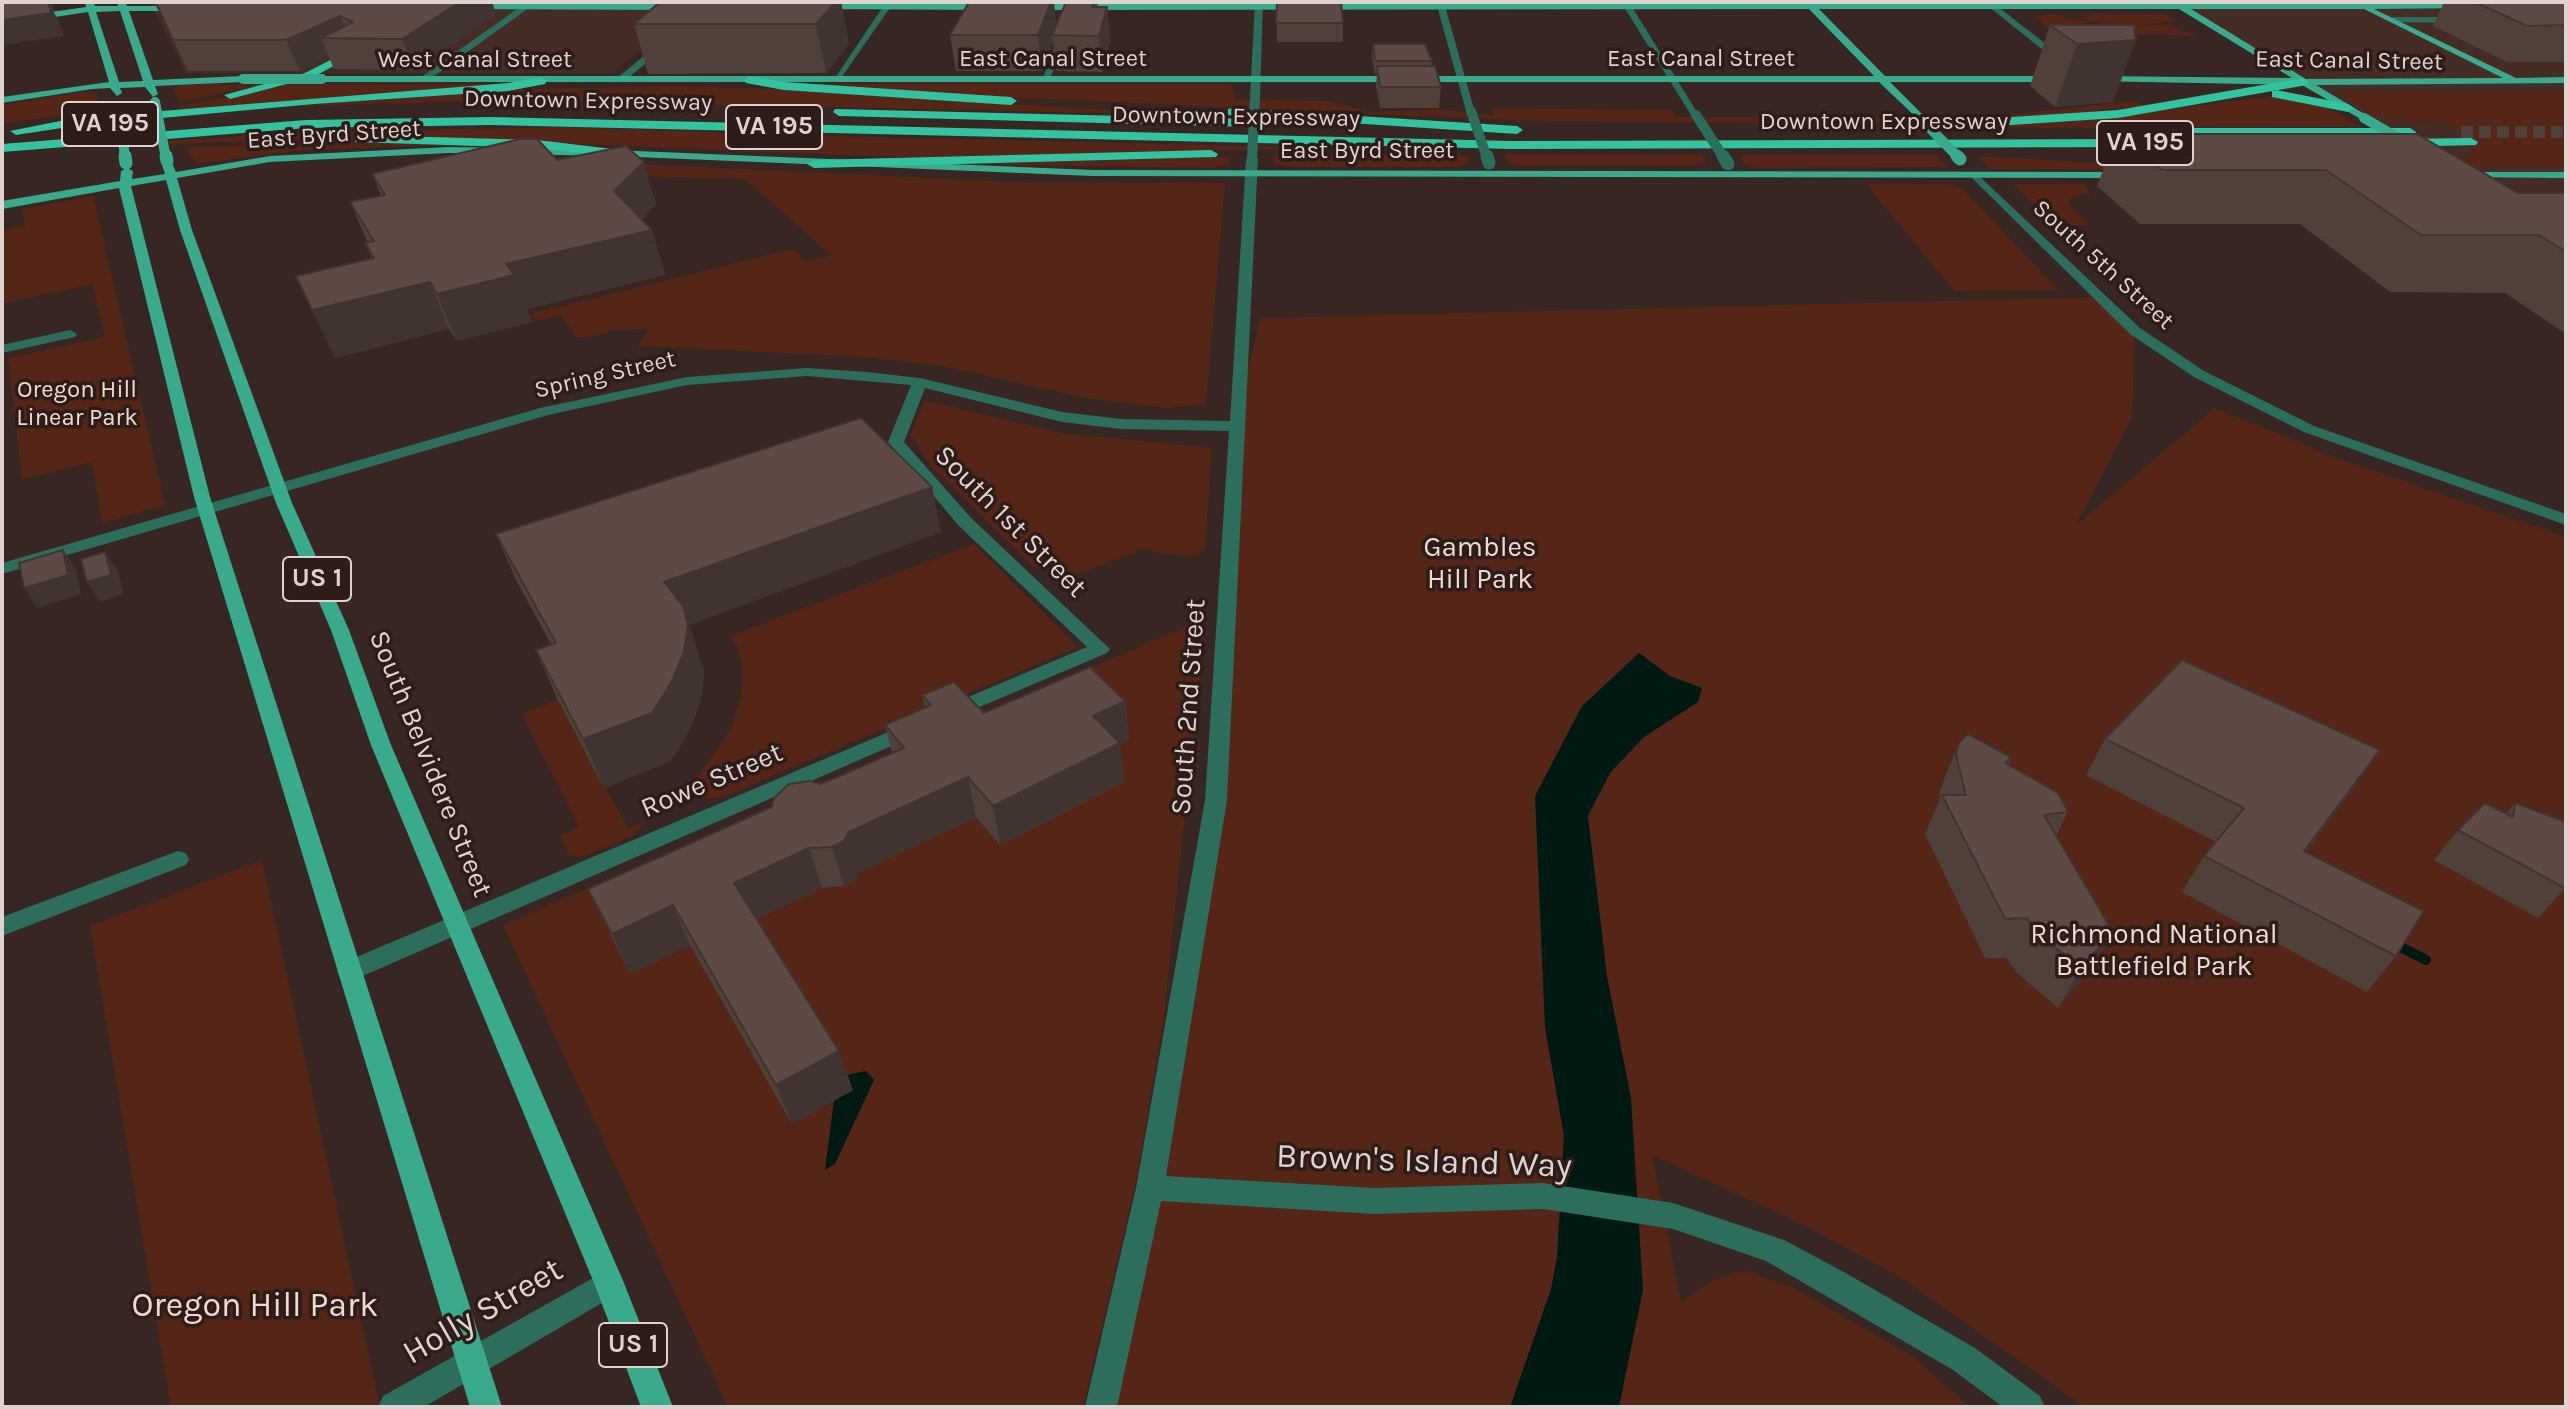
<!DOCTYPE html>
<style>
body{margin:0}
#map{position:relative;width:2568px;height:1409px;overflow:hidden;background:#372621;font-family:Karla,sans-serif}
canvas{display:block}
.frame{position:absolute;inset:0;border:4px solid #ded3cf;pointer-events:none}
</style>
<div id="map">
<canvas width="2568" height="1409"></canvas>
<div class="frame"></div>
</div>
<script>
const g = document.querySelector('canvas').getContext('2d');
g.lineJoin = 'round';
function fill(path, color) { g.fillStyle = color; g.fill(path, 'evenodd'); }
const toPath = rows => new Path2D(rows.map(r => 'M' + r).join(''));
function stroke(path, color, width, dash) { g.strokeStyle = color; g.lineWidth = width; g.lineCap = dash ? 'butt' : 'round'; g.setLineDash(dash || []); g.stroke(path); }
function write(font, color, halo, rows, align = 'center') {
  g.font = font + ' Karla,sans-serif'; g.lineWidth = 7; g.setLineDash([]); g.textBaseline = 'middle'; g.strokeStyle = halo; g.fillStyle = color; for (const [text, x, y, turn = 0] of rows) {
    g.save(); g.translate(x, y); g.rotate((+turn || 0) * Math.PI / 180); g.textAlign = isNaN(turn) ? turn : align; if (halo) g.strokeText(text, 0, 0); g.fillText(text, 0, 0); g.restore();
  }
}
fill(toPath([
 [150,2,692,2,614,73,186,73],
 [2176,2,2566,2,2566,231]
]), '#452d26');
fill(toPath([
 [2122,13,2095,16,2165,13,2176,21,2124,27,2169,24,2198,37,2154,34,2093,37,2065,28,2100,23,2113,25,2097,21,2061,27,2052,31,2039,22,2044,20,2033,17,2051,14,2071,17,2061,19,2091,21,2081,18,2093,15,2058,14],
 [506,84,181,110,179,106,285,85],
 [803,84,1231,84,1236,99,1329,101,1372,112,1438,109,1493,115,1493,108,1672,110,1676,117,1900,117,1903,120,1941,120,1940,117,2015,114,2132,101,2147,106,1979,122,1886,124,1534,121,980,96],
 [184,85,217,84,264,85,179,102,173,88],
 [673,86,788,89,1188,115,510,100,268,107,520,89],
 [82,92,97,94,96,112,2,123,2,105],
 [2337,92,2566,92,2566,166,2466,167,2450,157,2472,156,2471,137,2446,124,2377,118],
 [2271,96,2322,105,2361,127,1970,128,2093,120],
 [560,127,874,137,1328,148,925,158,378,136,70,148,299,132],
 [359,142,443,145,303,150,196,164,186,147],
 [1504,154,1701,154,1707,161,1696,166,1519,166,1507,162],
 [1273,155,1467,155,1470,162,1460,167,1295,167,1274,164],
 [1739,155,1937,155,1948,167,1758,168,1744,164],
 [1977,156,2162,166,2240,170,1991,169],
 [493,157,1039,183,1225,183,1206,404,1167,408,1084,398,942,366,864,357,637,346,649,329,610,330,605,334,577,338,561,315,535,321,530,314,786,250,794,250,807,262,831,255,745,179,624,176],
 [1230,157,1229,164,1215,168,956,164],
 [1866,184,1948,184,1964,190,2058,290,1954,291],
 [2013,184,2085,184,2090,194,2074,196,2067,203,2090,225,2054,225],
 [93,196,165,505,102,523,92,462,22,480,8,358,105,337,92,284,2,304,2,231,25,226,22,209],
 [2098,297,2135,331,2132,418,2076,525,2215,408,2337,458,2566,537,2566,1407,2085,1407,1900,1277,1802,1224,1652,1155,1681,1302,1713,1280,1745,1271,1796,1289,1915,1358,1969,1407,1101,1407,1196,921,1235,426,1260,318],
 [925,400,1061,433,1212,448,1205,550,1189,557,1154,552,1147,548,1060,581,1042,564,1033,567,930,465,911,434],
 [974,544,1078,647,720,798,699,798,692,793,689,789,731,729,741,697,742,667,738,648,730,636],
 [1205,618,1164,1016,1137,1177,1083,1407,728,1407,503,925],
 [558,700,628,828,645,821,633,836,581,857,569,855,560,836,579,827,522,714],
 [262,860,380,1407,171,1407,90,926]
]), '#552618');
fill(toPath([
 [1639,653,1670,676,1702,688,1698,702,1644,737,1610,773,1588,816,1607,976,1631,1098,1643,1290,1619,1407,1510,1407,1551,1289,1557,1257,1564,1136,1545,1028,1535,796,1582,706],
 [866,1071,874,1080,835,1164,825,1170,837,1077]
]), '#001a12');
stroke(toPath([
 [2393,943,2426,960]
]), '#001a12', 10);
stroke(toPath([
 [2461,132,2566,132]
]), '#50403b', 12, [12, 6]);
fill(toPath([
 [527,2,537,2,427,81,421,81,421,77,527,2],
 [886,2,894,2,839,81,833,81,886,2],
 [1071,2,1079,2,1050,79,1042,81,1071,2],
 [1255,2,1263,2,1260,97,1255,100,1250,97,1255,2],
 [1436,2,1444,2,1475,113,1466,111,1436,2],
 [1621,2,1629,2,1700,117,1691,115,1621,2],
 [1983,2,1992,2,2065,59,2065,63,2059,63,1983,2],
 [2393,17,2461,17,2465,20,2461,23,2390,22,2393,17],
 [660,43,668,45,623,82,617,82,617,78,660,43],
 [1252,156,1258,159,1227,800,1166,1176,1375,1188,1543,1183,1673,1203,1784,1240,1844,1272,1975,1348,2040,1396,2045,1407,2003,1407,1953,1370,1766,1261,1673,1229,1543,1209,1375,1214,1161,1201,1117,1407,1085,1407,1136,1188,1205,800,1229,431,1121,429,1062,422,925,388,904,442,971,518,1110,649,1107,653,949,720,939,713,942,708,1087,647,959,526,888,442,911,385,807,376,687,385,548,415,2,574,2,563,540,408,687,377,807,368,867,372,920,378,1062,412,1121,419,1230,421,1246,159,1252,156],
 [1976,173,2140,328,2204,371,2314,426,2566,514,2566,525,2304,432,2194,377,2130,334,1972,178,1972,174,1976,173],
 [70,330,77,334,75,337,2,353,2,345,70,330],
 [912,722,919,724,922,729,919,734,358,978,349,981,340,978,337,971,340,964,912,722],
 [178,851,186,853,189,859,186,865,2,936,2,917,178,851],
 [609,1269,619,1273,624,1283,619,1293,424,1407,378,1407,383,1396,609,1269]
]), '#2c6d5b');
fill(toPath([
 [85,2,93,2,95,6,118,6,117,2,125,2,127,6,185,6,182,11,129,11,153,80,243,76,248,79,243,82,155,86,158,94,153,97,145,87,120,88,122,93,117,96,110,88,92,89,2,103,2,97,109,82,88,12,2,25,2,19,86,7,85,2],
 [120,11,143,81,119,82,96,12,120,11],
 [1803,2,2470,3,2473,8,2374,9,2516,78,2566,77,2566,83,2316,85,2368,116,2369,118,2364,121,2302,85,2091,81,2094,76,2292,78,2179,9,1819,9,1885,76,2058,76,2063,79,2058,82,1890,82,1924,116,1925,118,1920,121,1879,82,322,82,317,79,322,76,1874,76,1809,9,1030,10,1026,7,1030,4,1803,2],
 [2191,9,2364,9,2503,78,2306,79,2191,9],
 [466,4,682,4,686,7,682,10,463,9,466,4],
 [818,4,994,4,998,7,994,10,815,9,818,4],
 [449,147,613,150,1092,170,2126,172,2132,175,2126,178,1092,176,613,156,449,153,270,162,177,178,192,230,292,503,349,630,391,745,624,1283,673,1407,641,1407,594,1283,371,745,331,630,276,503,180,230,166,180,131,186,210,497,502,1407,470,1407,194,497,119,188,2,209,2,201,120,181,121,171,127,168,133,171,132,179,165,174,162,165,168,162,172,163,176,172,270,156,449,147],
 [2462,172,2566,172,2566,178,2458,177,2456,175,2462,172]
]), '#39aa8c');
fill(toPath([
 [352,49,362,51,313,77,230,99,224,95,305,73,352,49],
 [750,76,784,82,1011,97,1017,101,1011,105,784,90,746,83,744,80,750,76],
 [541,77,547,81,545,84,508,91,314,104,75,126,16,135,10,131,75,118,508,83,541,77],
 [2303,78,2309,82,2307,85,2118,118,1905,132,1899,128,1905,124,2118,110,2303,78],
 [2276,90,2348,104,2354,108,2348,112,2272,97,2272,91,2276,90],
 [1232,108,1517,126,1523,130,1517,134,1228,115,1228,109,1232,108],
 [835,109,1250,119,1256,123,1250,127,839,116,833,112,835,109],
 [491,117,1513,141,2146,139,2153,143,2146,147,1513,149,491,125,306,128,2,152,2,144,306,120,491,117],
 [2410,128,2416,132,2415,135,2127,136,2121,132,2127,128,2410,128],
 [360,135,537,140,613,149,620,153,613,157,537,148,355,142,355,136,360,135],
 [2471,138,2478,142,2476,145,2399,147,2392,143,2399,139,2471,138],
 [1211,150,1218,154,1216,157,814,168,807,164,814,160,1211,150]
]), '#32c39f');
stroke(toPath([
 [1471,111,1487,158],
 [1696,115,1724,158],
 [1252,158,1255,97]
]), '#2c6d5b', 10);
stroke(toPath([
 [1487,156,1489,163],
 [1723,156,1728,164]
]), '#2c6d5b', 13);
stroke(toPath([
 [243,79,322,79],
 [155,102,166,158],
 [119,106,125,158],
 [1920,118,1959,158],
 [2364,118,2412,146]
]), '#39aa8c', 10);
stroke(toPath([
 [125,156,126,163],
 [166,156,167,161],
 [1957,156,1960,159]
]), '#39aa8c', 13);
fill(toPath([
 [155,2,492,2,496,14,414,70,334,69,329,57,300,71,188,71],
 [841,2,849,44,826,73,648,74,634,24],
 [1066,2,1098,2,1098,7,1107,7,1110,42,1102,72,1056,71,1053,42,1042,71,956,71,950,35,1056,25],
 [1277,2,1343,23,1343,42,1277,42],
 [2444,2,2566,2,2566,62,2507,62,2433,26],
 [2050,25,2134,25,2113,102,2055,107,2030,86],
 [1373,44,1432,61,1431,66,1441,87,1439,108,1380,108,1376,86,1377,74,1375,74,1372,57],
 [2117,134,2518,193,2566,193,2566,334,2505,293,2390,292,2300,224,2140,224,2097,186],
 [557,160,656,204,642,219,652,230,665,275,527,309,532,322,457,341,449,329,335,358,372,259,365,243,368,243,350,202,381,196,372,174],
 [941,532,689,625,704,672,701,700,689,731,671,761,604,788,557,698,536,650,551,644,516,580,496,534],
 [922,695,984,713,1125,701,1129,740,1120,744,1124,782,1000,845,976,817,860,872,855,880,844,886,822,888,757,919,853,1090,792,1124,690,945,630,974,588,889,892,753,885,725,925,708],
 [2105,739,2355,786,2306,852,2396,956,2367,992,2182,892,2204,856,2216,842,2086,775],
 [1959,743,2011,757,2008,765,2068,812,2056,836,2113,932,2089,971,2058,1008,2018,974,2006,958,1985,958,1925,834,1940,799,1939,794,1943,782],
 [2515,803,2566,887,2538,918,2434,860,2458,830,2506,814]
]), '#50403a');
fill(toPath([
 [2,2,52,2,55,10,53,11,59,21,64,36,2,45],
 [460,2,492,2,496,14,414,70,402,39],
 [836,2,841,2,849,44,826,73,816,24],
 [1051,2,1054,2,1057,32,1052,35,1053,42,1042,71,1038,35],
 [1107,7,1110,42,1102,72,1099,36],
 [340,16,349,38,321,38,329,57,300,71,286,40],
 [2136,40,2113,102,2055,107,2077,44],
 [644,162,656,204,628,234,614,191],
 [652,230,665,275,527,309,532,322,457,341,437,294,506,264],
 [430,282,449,329,335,358,312,310],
 [932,487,941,532,689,625,704,672,701,700,689,731,671,761,604,788,583,739,664,582],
 [63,550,76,569,81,594,37,608,24,588],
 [105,552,118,571,124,594,100,602,87,582],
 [1125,701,1129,740,1120,744,1124,782,1000,845,993,806,1093,716],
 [2380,750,2355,786,2279,887,2304,851],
 [968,777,976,817,860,872,855,880,844,886,832,847,849,832],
 [809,848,822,888,749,923,734,883],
 [673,905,690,945,630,974,612,934],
 [2113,932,2089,971,2058,1008,2081,968],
 [839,1051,853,1090,792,1124,776,1085]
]), '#413430');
const building = toPath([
 [13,2,48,2,51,13,2,20,2,3,13,2],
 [159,2,460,2,402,39,321,38,353,22,340,16,286,40,173,40,156,3,159,2],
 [660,2,836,2,816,24,634,24,660,2],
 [969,2,1051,2,1038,35,950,35,969,2],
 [1066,2,1095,2,1092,7,1107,7,1099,36,1052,35,1066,2],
 [1277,2,1341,2,1343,23,1276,23,1277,2],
 [2475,2,2566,2,2566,25,2527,26,2475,2],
 [2050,25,2134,25,2136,40,2077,44,2050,25],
 [1373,44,1425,44,1432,61,1375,61,1373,44],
 [1377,66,1435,66,1441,87,1380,87,1377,66],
 [2117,134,2417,134,2518,193,2566,193,2566,252,2539,235,2421,235,2326,170,2162,170,2117,134],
 [520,139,537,139,557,160,626,146,644,162,614,191,652,230,506,264,514,275,437,294,430,282,312,310,296,276,374,258,365,243,374,241,350,202,385,195,372,174,520,139],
 [861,418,932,487,664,582,683,606,688,625,684,652,671,683,652,713,583,739,536,650,556,643,496,534,861,418],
 [63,550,68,575,24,588,19,563,63,550],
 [105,552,111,575,87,582,81,559,105,552],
 [2182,660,2380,750,2304,851,2424,911,2396,956,2204,856,2244,808,2105,739,2182,660],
 [1090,667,1125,701,1093,716,1120,743,993,806,968,777,849,832,844,841,832,847,809,848,734,883,839,1051,776,1085,673,905,612,934,588,889,772,807,774,798,789,784,810,781,821,784,904,748,885,725,931,705,922,695,954,682,984,713,1090,667],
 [1968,734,2011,757,2005,763,2058,793,2068,812,2044,815,2113,932,2081,968,2039,935,2027,918,2005,919,1942,795,1966,795,1956,755,1959,743,1968,734],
 [2485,803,2513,817,2515,803,2566,822,2566,886,2565,888,2458,830,2485,803]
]);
fill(building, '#5d4a44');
stroke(building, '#413430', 2);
write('24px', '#ded3cf', '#2d1c17', [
 ["East Canal Street",1053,59],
 ["East Canal Street",1701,59],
 ["West Canal Street",475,60],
 ["East Canal Street",2349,61,1],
 ["Downtown Expressway",588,101,1],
 ["Downtown Expressway",1236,117,1],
 ["Downtown Expressway",1884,122],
 ["East Byrd Street",334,135,-4],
 ["East Byrd Street",1367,151],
 ["South 5th Street",2103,265,42],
 ["Spring Street",605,375,-13]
]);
write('24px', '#efd9d2', '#2d1c17', [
 ["Oregon Hill",77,390],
 ["Linear Park",77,418]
]);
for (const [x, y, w] of [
 [110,124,96],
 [774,127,96],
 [2145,143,96],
 [317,579,68],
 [633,1345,68]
]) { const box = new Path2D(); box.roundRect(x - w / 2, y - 22, w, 44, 6); g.fillStyle = '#2d1c17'; g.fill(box); stroke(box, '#ded3cf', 2); }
write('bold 26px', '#ded3cf', null, [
 ["VA 195",110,124],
 ["VA 195",774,127],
 ["VA 195",2145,143],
 ["US 1",317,579],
 ["US 1",633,1345]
]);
write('28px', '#ded3cf', '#2d1c17', [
 ["South 1st Street",1010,522,45],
 ["South 2nd Street",1189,707,-86],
 ["South Belvidere Street",430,764,68],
 ["Rowe Street",712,781,-23]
]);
write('28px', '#efd9d2', '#2d1c17', [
 ["Gambles",1480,548],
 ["Hill Park",1480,580],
 ["Richmond National",2154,935],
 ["Battlefield Park",2154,967]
]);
write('34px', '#ded3cf', '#2d1c17', [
 ["Brown's Island Way",1424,1162,2],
 ["Holly Street",483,1312,-30]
]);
write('34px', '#efd9d2', '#2d1c17', [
 ["Oregon Hill Park",255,1306]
]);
</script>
